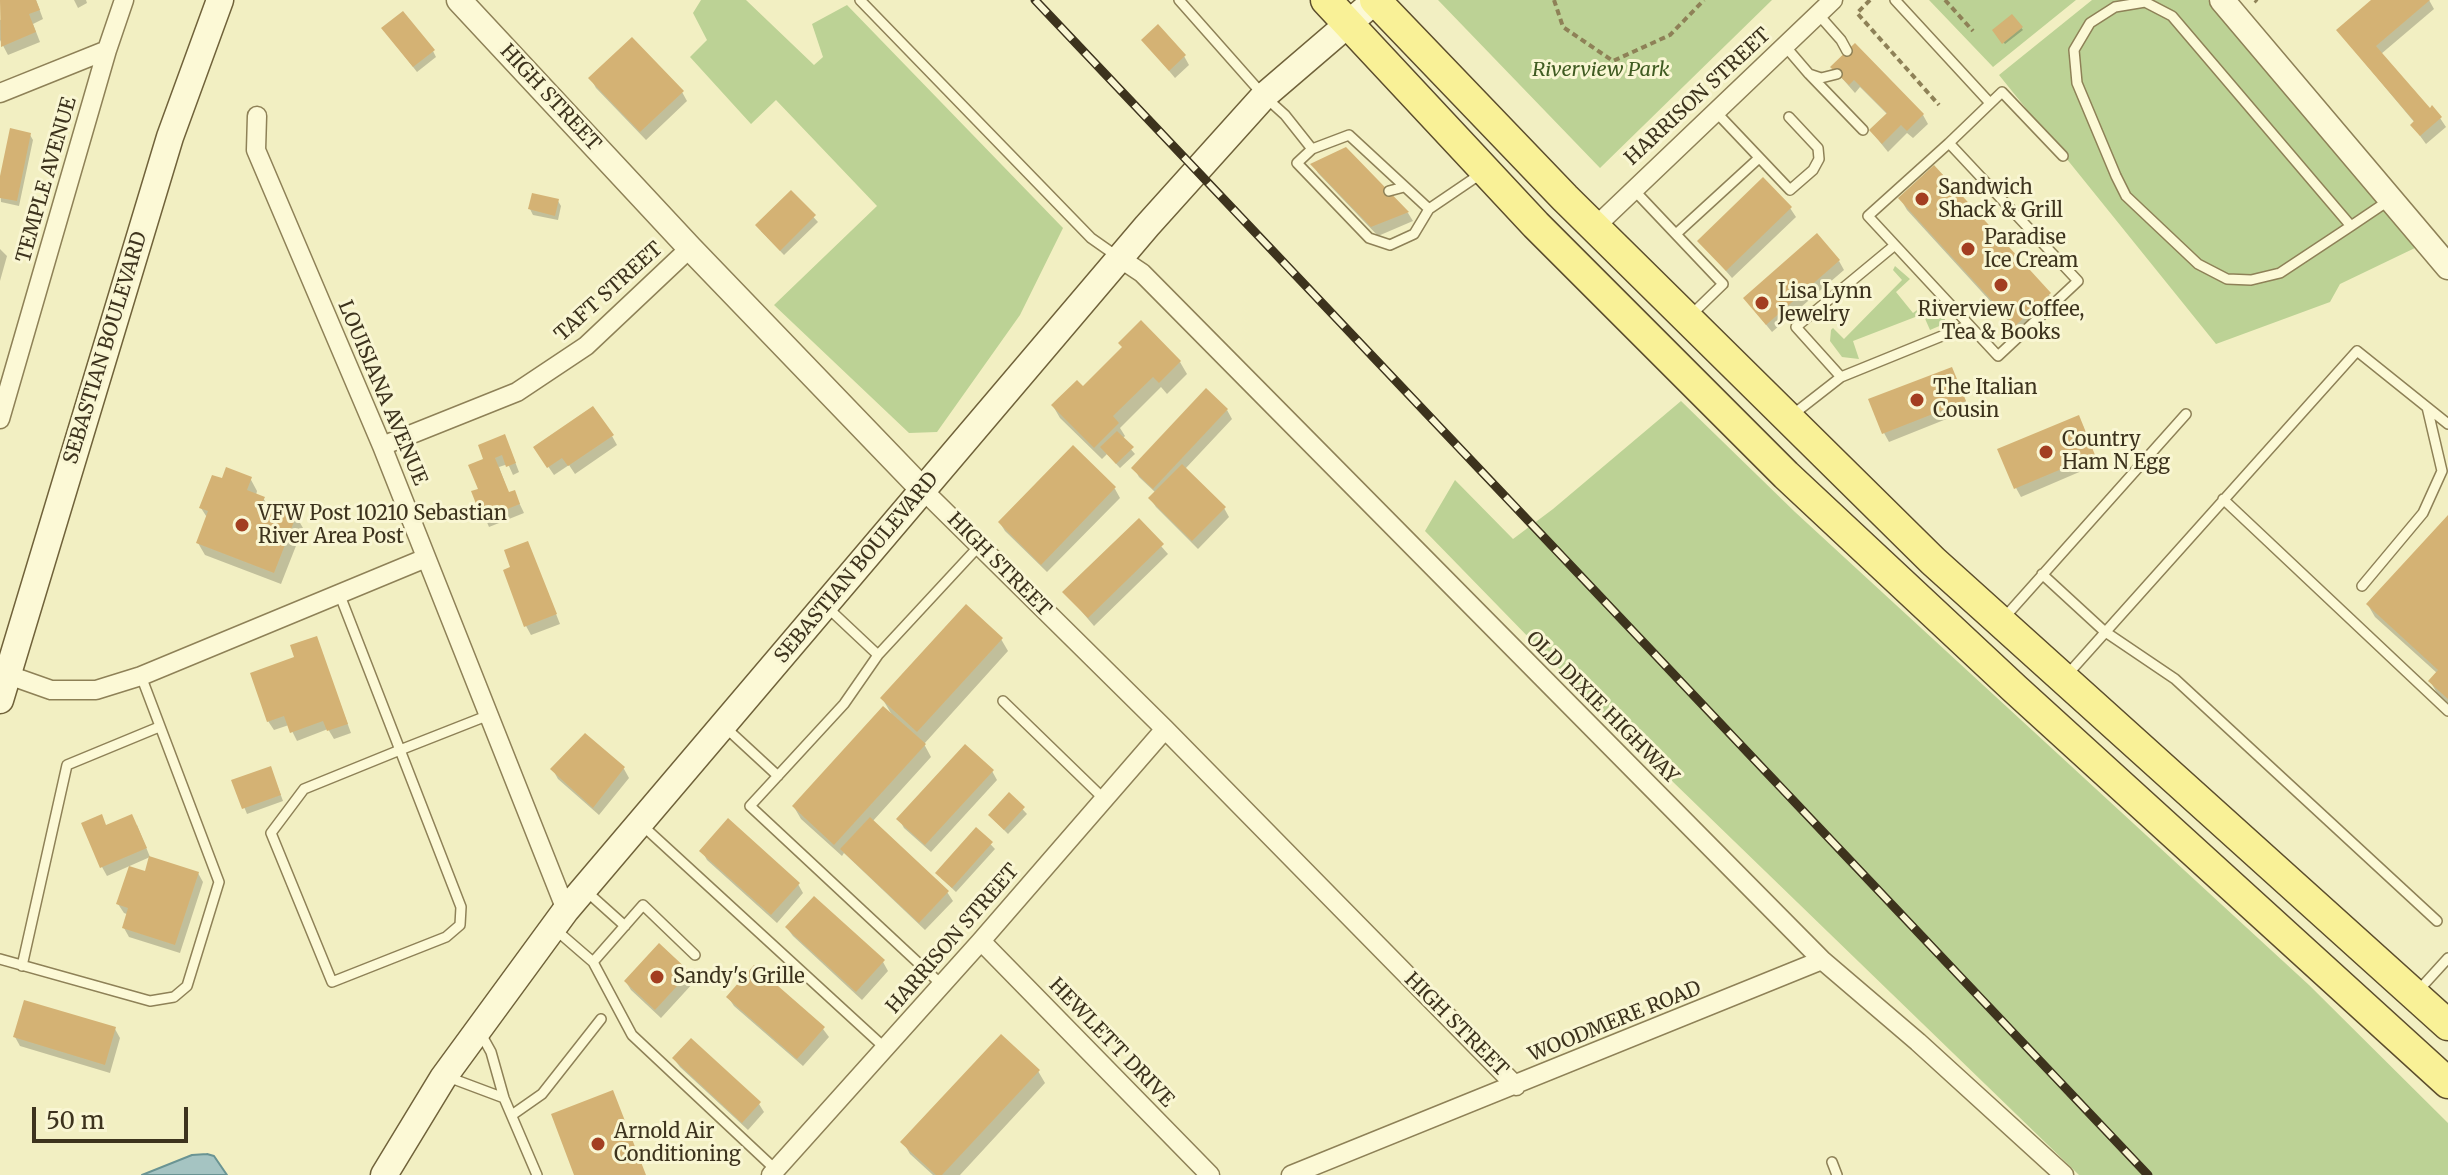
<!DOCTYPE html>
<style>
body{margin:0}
#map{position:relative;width:2448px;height:1175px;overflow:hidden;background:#f2efc2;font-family:Merriweather,serif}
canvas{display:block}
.scale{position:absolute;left:32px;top:1107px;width:156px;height:36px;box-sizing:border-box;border:4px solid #3d331d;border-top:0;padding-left:10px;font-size:24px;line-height:28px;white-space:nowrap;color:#3d331d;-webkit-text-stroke:6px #f9f6d3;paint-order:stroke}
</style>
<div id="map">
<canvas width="2448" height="1175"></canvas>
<div class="scale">50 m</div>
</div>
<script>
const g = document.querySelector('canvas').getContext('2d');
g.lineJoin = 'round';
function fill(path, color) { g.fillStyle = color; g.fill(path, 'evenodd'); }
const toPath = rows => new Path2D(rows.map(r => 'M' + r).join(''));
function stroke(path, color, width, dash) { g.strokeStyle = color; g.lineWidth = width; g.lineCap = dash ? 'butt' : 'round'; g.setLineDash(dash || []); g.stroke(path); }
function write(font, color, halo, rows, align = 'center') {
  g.font = font + ' Merriweather,serif'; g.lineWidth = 6; g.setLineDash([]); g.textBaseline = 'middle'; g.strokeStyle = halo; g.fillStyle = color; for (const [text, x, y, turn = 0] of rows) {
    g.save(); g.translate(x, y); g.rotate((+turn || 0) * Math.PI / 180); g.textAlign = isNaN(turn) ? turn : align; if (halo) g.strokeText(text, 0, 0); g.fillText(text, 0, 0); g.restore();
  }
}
fill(toPath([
 [701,0,746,0,814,65,823,57,812,24,847,5,1063,228,1020,315,937,432,909,433,774,305,877,206,776,100,751,124,690,57,707,40,693,13],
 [1438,0,1772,0,1600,168],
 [1929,0,2076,0,1993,67],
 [2092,0,2208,0,2417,247,2340,284,2330,302,2216,344,1999,75],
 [1895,266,1910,279,1896,292,1913,313,1929,301,1945,319,1944,324,1930,330,1923,314,1853,341,1859,359,1842,357,1830,341,1831,330,1833,328,1844,339,1902,280,1893,270],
 [1681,401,1795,512,2309,985,2448,1123,2448,1175,2079,1175,1609,720,1425,531,1455,480,1513,539,1553,509]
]), '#bcd295');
const water = toPath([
 [207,1154,214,1156,227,1175,142,1175,192,1155,207,1154]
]);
fill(water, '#a5c4c2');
stroke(water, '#6a9493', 2);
fill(toPath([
 [0,0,36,0,43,19,33,24,40,42,8,55,0,40,0,20,3,19],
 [74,0,86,0,87,3,78,8],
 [2374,0,2429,0,2434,9,2381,54,2430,111,2440,118,2446,127,2426,144,2412,125,2415,123,2338,31],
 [2012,17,2023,30,2005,44,1994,31],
 [387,34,433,51,436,57,417,72],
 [1143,40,1184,56,1189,65,1175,78],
 [1833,68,1923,115,1928,124,1913,138,1907,133,1888,152,1871,131,1888,115,1860,87,1855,93],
 [591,79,682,92,687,101,646,140,596,88],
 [30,135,33,140,19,206,1,202,0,185],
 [1346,149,1408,213,1413,221,1378,236,1318,173,1313,165],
 [1934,168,2049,295,2056,307,2023,337,1907,210,1900,198],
 [791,193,818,222,784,255,761,231],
 [558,201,561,206,558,220,533,215,530,209],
 [1790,208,1796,217,1732,278,1700,241],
 [0,249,7,256,0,281],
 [1839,261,1844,270,1772,332,1745,299],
 [1180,362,1187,374,1167,394,1161,387,1120,428,1125,436,1122,439,1135,454,1120,468,1107,454,1102,459,1060,418,1053,406,1083,389],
 [1956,378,1969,410,1889,442,1884,433],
 [1227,410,1232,419,1185,469,1224,508,1229,517,1198,549,1156,507,1150,498,1156,493,1139,477,1134,468],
 [2083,426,2098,464,2021,497,2016,488],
 [612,436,617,445,575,474,569,465,554,475,541,456],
 [509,446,519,472,513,475,508,464,499,467,509,494,514,492,524,513,489,527,474,492,480,490,471,466],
 [1073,448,1115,489,1120,498,1047,572,1005,531,1000,523],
 [250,478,257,491,256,495,263,498,267,504,296,516,303,528,281,584,205,555,198,543,208,519,201,508,223,481],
 [2448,518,2448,703,2437,693,2430,681,2437,673,2375,617,2368,605],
 [1139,521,1168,554,1094,626,1065,592],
 [528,543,560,624,531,635,526,626,513,568],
 [316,638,351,733,334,739,328,729,297,741,289,725,274,730,268,721,297,659],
 [1001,639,1008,651,924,744,931,757,872,822,947,892,953,901,925,930,844,853,842,856,801,819,794,807,892,715,882,698],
 [585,735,624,769,629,778,599,815,558,779,553,770],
 [992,771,997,780,931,852,904,828,899,819],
 [273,774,283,801,247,814,234,782],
 [1009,795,1027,814,1008,834,990,816],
 [137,825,150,857,107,876,102,867,107,827],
 [977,830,995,849,956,892,941,878],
 [702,851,798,884,803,893,777,923,707,860],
 [146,873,198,873,203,882,180,953,129,937,124,928,129,915,124,913,118,904],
 [787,928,883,962,888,971,862,1000,793,936],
 [689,973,694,982,661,1018,631,990,626,982],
 [728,997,823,1029,829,1037,803,1066,734,1006],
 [115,1029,120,1038,110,1073,20,1046,15,1037],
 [674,1059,759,1104,764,1112,748,1130,680,1067],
 [1038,1071,1045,1083,960,1175,933,1175,910,1154,903,1142]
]), '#0003');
fill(toPath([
 [0,0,36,0,40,10,29,14,36,32,1,47],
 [2371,0,2430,0,2376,46,2430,108,2432,105,2442,117,2420,136,2410,125,2414,121,2336,30],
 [403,11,435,50,413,67,381,28],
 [2012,14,2023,27,2002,44,1992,30],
 [1158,24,1186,55,1169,71,1141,40],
 [632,37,684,91,640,132,588,78],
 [1855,43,1924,114,1907,131,1901,125,1882,144,1869,130,1887,113,1854,80,1849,85,1830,67],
 [10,128,31,133,17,201,0,198,0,176],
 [1346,147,1409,212,1371,227,1310,164],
 [1934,165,2051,293,2015,326,1898,198],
 [1763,177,1792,207,1726,271,1697,241],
 [791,190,816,215,780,251,755,225],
 [532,193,559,199,555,216,528,209],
 [1817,233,1840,260,1766,325,1743,298],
 [1141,320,1181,361,1159,383,1153,377,1113,416,1119,423,1094,448,1051,405,1077,380,1083,386,1122,347,1118,343],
 [1952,367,1966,401,1882,434,1868,399],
 [1206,388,1228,409,1153,489,1131,468],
 [593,406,614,435,568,466,562,458,547,468,533,447],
 [2079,415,2095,455,2014,489,1997,449],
 [1117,431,1134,447,1116,464,1100,447],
 [505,434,516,463,506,467,502,455,495,458,509,492,515,490,520,504,482,519,471,491,478,489,468,465,483,459,478,445],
 [1073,445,1116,487,1041,565,998,522],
 [1182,464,1226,507,1192,541,1148,498],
 [226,467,252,477,247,490,265,497,263,501,297,514,274,573,196,543,208,511,199,508,212,475,222,478],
 [2448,515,2448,699,2428,681,2438,670,2366,604],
 [1139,518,1164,544,1088,618,1062,592],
 [528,541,557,614,524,627,503,570,510,567,504,550],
 [966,604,1003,638,917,732,880,698],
 [317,636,348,724,327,731,323,721,290,733,284,716,267,722,250,673,294,657,290,645],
 [883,706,926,744,834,845,792,806],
 [585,733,625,767,593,808,550,769],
 [965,744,994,770,925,845,896,819],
 [271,766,281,795,242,809,231,780],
 [1009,792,1025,807,1004,830,988,815],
 [102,814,106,825,132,814,147,848,100,868,81,823],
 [870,817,949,891,919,923,840,849],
 [728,818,800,883,771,915,699,851],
 [976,827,993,842,952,888,935,873],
 [149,856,199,872,175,945,122,928,128,908,116,904,129,866,145,871],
 [814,896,885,960,856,992,785,927],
 [659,943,690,972,655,1010,624,981],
 [754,965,825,1027,797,1059,726,997],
 [24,1000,116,1027,105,1065,13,1037],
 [1001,1034,1040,1070,942,1175,936,1175,900,1142],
 [691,1038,761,1102,742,1123,672,1058],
 [613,1090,646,1175,574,1175,551,1114]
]), '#d4b274');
const service = toPath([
 [860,0,1091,238,1118,257],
 [1179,0,1264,96,1285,115,1312,149,1297,163,1369,238,1390,245,1414,234,1429,209,1349,135,1312,149],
 [1895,0,1990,103],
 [1818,14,1841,40,1847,51],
 [1785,46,1809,74,1821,78,1837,74],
 [1809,74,1863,130],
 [1715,111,1790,190,1813,170,1819,159,1818,148,1789,117],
 [1949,143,2078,281,1998,356,1868,216,1949,143],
 [1949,143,2002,92,2063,156],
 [1633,189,1723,284,1690,316],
 [1389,191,1404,187],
 [1429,209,1482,173],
 [2351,226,2172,16,2145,2,2115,7,2090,23,2074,50,2077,83,2116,176,2126,196,2198,264,2227,279,2251,280,2280,273,2351,226,2388,201],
 [1676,234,1759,158],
 [1895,245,1796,327,1841,377,1969,325],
 [1791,416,1841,377],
 [2223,499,2448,711],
 [2042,574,2104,631,2175,679,2437,921],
 [2362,586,2423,513,2442,471,2427,407],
 [339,593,461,907,460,925,446,937,332,982,271,833,304,789,400,750,489,715],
 [828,608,878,655],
 [2004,618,2186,414],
 [2067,675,2357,351,2448,424],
 [1003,701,1104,799],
 [726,728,778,776],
 [643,826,885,1048],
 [586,891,625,926],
 [556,930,593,962],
 [695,955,643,905,593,962,632,1035,776,1170],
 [0,959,150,1001,174,997,187,986,219,882,141,676],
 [22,966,67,765,159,727],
 [942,985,750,806,844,704,878,655,980,545],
 [2418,991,2448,958],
 [481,1034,491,1052,504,1098,537,1175],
 [448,1077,504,1098],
 [512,1115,542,1094,601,1019],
 [1832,1162,1837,1175]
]);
const minor = toPath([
 [0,93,107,50],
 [257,116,256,150,382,446,566,910],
 [1595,227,1833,0],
 [1121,259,1142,273,1822,960,1918,1042,2064,1175],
 [0,419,107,50,124,0],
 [382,446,517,392,586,346,690,248],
 [924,491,1165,729,1516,1086],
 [0,672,51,690,96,690,141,676,426,558],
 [981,941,1210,1175],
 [771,1175,981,941,1165,729],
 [1291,1175,1822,960]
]);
const tertiary = toPath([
 [459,0,690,248,924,491],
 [2222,0,2448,267]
]);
const secondary = toPath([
 [0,700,170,137,220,0],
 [384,1175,443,1078,566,910,1147,226,1264,96,1376,0]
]);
const primary = toPath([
 [1326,0,1536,225,1786,475,2014,688,2448,1083],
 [1375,0,1565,198,1933,561,2448,1025]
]);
stroke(service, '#8e8157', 12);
stroke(minor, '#8e8157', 21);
stroke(tertiary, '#8e8157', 27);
stroke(secondary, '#70623a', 29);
stroke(primary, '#5c4d2c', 33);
stroke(toPath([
 [1554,0,1563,27,1613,61,1670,35,1704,0],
 [1870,0,1857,13,1939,105],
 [1945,0,1973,31],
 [2255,0,2257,2]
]), '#8e8157', 4, [6, 4]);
stroke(service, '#fcf9d6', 9);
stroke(minor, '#fcf9d6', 18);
stroke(tertiary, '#fcf9d6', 24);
stroke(secondary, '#fcf9d6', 26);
stroke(primary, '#f9f197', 30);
const rail = toPath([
 [1035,0,2148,1175]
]);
stroke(rail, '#3d331d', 9);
stroke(rail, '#f9f6d3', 6, [18]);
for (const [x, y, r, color] of [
 [1922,199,8,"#a33e21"],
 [1968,249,8,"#a33e21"],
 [2001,285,8,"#a33e21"],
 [1762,303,8,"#a33e21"],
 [1917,400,8,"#a33e21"],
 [2046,452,8,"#a33e21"],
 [242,525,8,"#a33e21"],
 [657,977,8,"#a33e21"],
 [598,1144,8,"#a33e21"]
]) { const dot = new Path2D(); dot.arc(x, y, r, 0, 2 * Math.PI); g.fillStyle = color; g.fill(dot); stroke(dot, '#f9f6d3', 3); }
write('italic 20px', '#3f5b21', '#f9f6d3', [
 ["Riverview Park",1601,70]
]);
write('20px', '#3d331d', '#f9f6d3', [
 ["HARRISON STREET",1698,97,-43],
 ["HIGH STREET",550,98,47],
 ["TEMPLE AVENUE",47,180,-74],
 ["TAFT STREET",609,292,-42],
 ["SEBASTIAN BOULEVARD",106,348,-73],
 ["LOUISIANA AVENUE",382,393,67],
 ["HIGH STREET",999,565,45],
 ["SEBASTIAN BOULEVARD",857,568,-50],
 ["OLD DIXIE HIGHWAY",1602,708,45],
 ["HARRISON STREET",953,939,-49],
 ["WOODMERE ROAD",1615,1022,-22],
 ["HIGH STREET",1456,1025,45],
 ["HEWLETT DRIVE",1111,1043,46]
]);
write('20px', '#3d331d', '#f9f6d3', [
 ["Sandwich",1938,188],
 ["Shack & Grill",1938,211],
 ["Paradise",1984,238],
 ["Ice Cream",1984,261],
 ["Lisa Lynn",1778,292],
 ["Jewelry",1778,315],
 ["Riverview Coffee,",2001,310,"center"],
 ["Tea & Books",2001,333,"center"],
 ["The Italian",1933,388],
 ["Cousin",1933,411],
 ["Country",2062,440],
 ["Ham N Egg",2062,463],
 ["VFW Post 10210 Sebastian",258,514],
 ["River Area Post",258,537],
 ["Sandy's Grille",673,977],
 ["Arnold Air",614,1132],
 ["Conditioning",614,1155]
], 'left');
</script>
